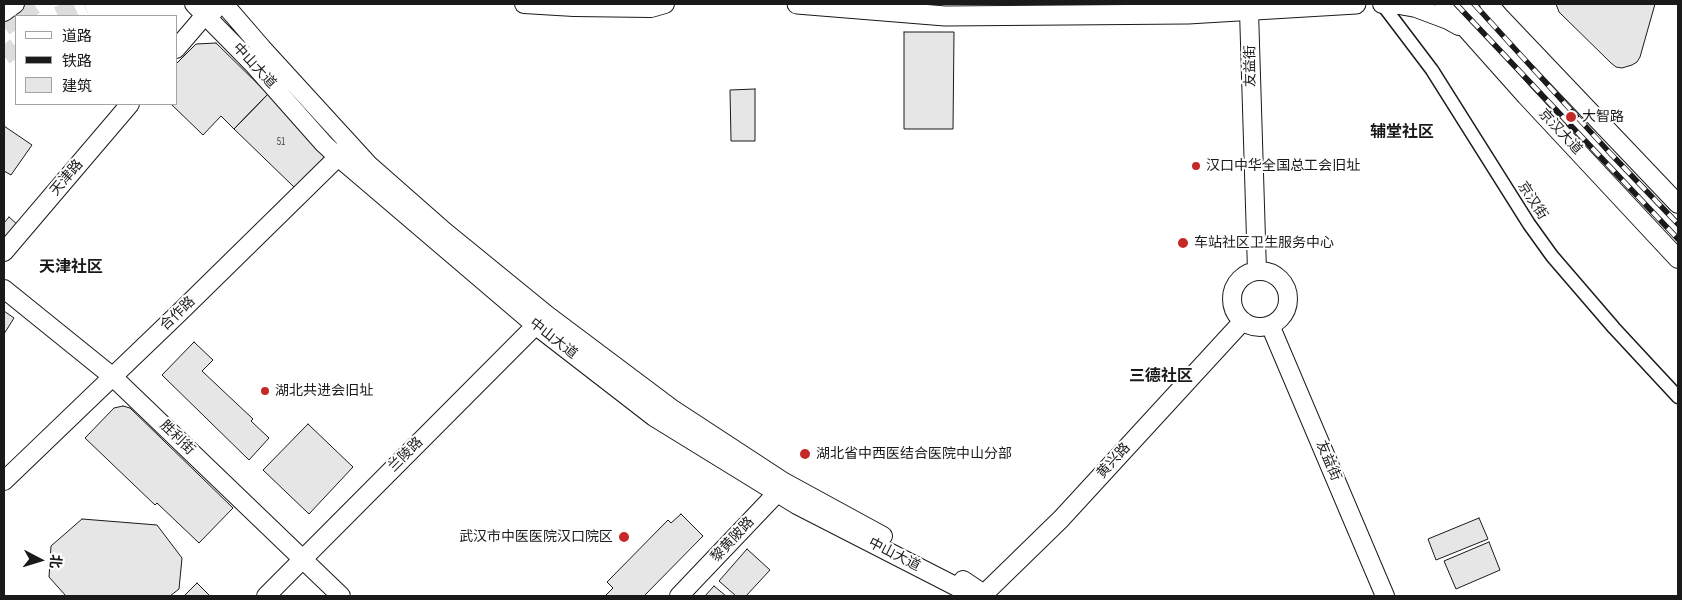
<!DOCTYPE html>
<meta charset="utf-8">
<style>
body{margin:0}
#map{position:relative;width:1682px;height:600px;overflow:hidden;background:#fff;font-family:"Sofia Sans Condensed","Noto Sans SC",sans-serif}
canvas{display:block}
.frame{position:absolute;inset:0;border:5px solid #1a1a1a;pointer-events:none}
.legend{position:absolute;left:15px;top:15px;width:162px;height:90px;box-sizing:border-box;background:#fff;border:1px solid #a3a3a3;margin:0;padding:6px 9px;list-style:none;font-size:15px;color:#1a1a1a}
.legend li{display:flex;align-items:center;gap:10px;height:25px}
.legend b{width:25px;border:1px solid #a3a3a3}
.north{position:absolute;left:15px;top:535px;width:50px;height:50px;-webkit-text-stroke:4px #fff;paint-order:stroke;rotate:95deg;font-size:14px;font-weight:700;line-height:20px;text-align:center;color:#1a1a1a}
.north::after{content:'';display:block;margin:auto;width:18px;height:22px;background:#1a1a1a;clip-path:polygon(50% 0,100% 100%,50% 72%,0 100%)}
</style>
<div id="map">
<canvas width="1682" height="600"></canvas>
<div class="frame"></div>
<ul class="legend">
<li><b style="height:6px;background:#fff"></b>道路</li>
<li><b style="height:6px;background:#1a1a1a"></b>铁路</li>
<li><b style="height:14px;background:#e6e6e6"></b>建筑</li>
</ul>
<div class="north">北</div>
</div>
<script>
const g = document.querySelector('canvas').getContext('2d');
g.lineJoin = 'round';
function fill(path, color) { g.fillStyle = color; g.fill(path, 'evenodd'); }
const toPath = rows => new Path2D(rows.map(r => 'M' + r).join(''));
function stroke(path, color, width, dash) { g.strokeStyle = color; g.lineWidth = width; g.lineCap = dash ? 'butt' : 'round'; g.setLineDash(dash || []); g.stroke(path); }
function write(font, color, halo, rows, align = 'center') {
  g.font = font + ' "Sofia Sans Condensed","Noto Sans SC",sans-serif'; g.lineWidth = 4; g.setLineDash([]); g.textBaseline = 'middle'; g.strokeStyle = halo; g.fillStyle = color; for (const [text, x, y, turn = 0] of rows) {
    g.save(); g.translate(x, y); g.rotate((+turn || 0) * Math.PI / 180); g.textAlign = isNaN(turn) ? turn : align; if (halo) g.strokeText(text, 0, 0); g.fillText(text, 0, 0); g.restore();
  }
}
const building = toPath([
 [1556,4,1655,4,1640,57,1637,62,1632,65,1622,68,1616,67,1611,63,1559,12,1556,4],
 [904,32,954,32,953,129,904,129,904,32],
 [216,43,268,94,234,129,221,116,203,135,171,104,176,104,176,64,196,44,216,43],
 [755,89,755,141,731,141,730,90,755,89],
 [268,94,326,156,294,187,234,129,268,94],
 [4,126,32,145,11,175,4,171,4,126],
 [9,217,19,226,4,244,4,223,9,217],
 [4,311,14,318,4,334,4,311],
 [194,342,213,360,202,371,253,419,251,421,269,438,249,460,162,375,194,342],
 [123,406,130,408,233,508,199,543,157,503,155,505,85,438,114,408,123,406],
 [308,424,353,467,309,514,263,470,308,424],
 [681,514,703,536,644,596,605,596,613,588,607,582,668,520,671,523,681,514],
 [1479,518,1488,539,1436,560,1428,539,1479,518],
 [82,519,157,525,182,558,179,589,170,596,66,596,49,577,51,546,82,519],
 [1489,542,1500,570,1456,589,1444,561,1489,542],
 [747,549,770,570,746,596,736,596,719,581,747,549],
 [197,583,210,596,184,596,197,583],
 [714,586,726,596,705,596,714,586]
]);
fill(building, '#e6e6e6');
stroke(building, '#1a1a1a', 1);
stroke(toPath([
 [19,16,36,4],
 [58,16,84,4],
 [4,27,16,18],
 [4,56,16,47]
]), '#ddd', 19, [19, 9]);
const street = toPath([
 [1382,4,1432,70,1529,224,1552,256,1614,328,1678,397]
]);
const secondary = toPath([
 [194,4,254,65,324,144,338,157,535,325,654,417,797,505,959,588,970,596],
 [224,4,262,48,369,165,444,231,547,315,671,408,784,482,883,536],
 [524,4,574,7,651,8,665,4],
 [1382,4,1399,5,1416,8,1448,20,1459,26],
 [1444,4,1526,96,1678,259],
 [1489,4,1499,16,1678,204],
 [1249,11,1257,271],
 [4,12,15,4],
 [176,49,205,15,214,11],
 [4,252,130,104],
 '1232 299a28 28 0 1 1 56 0a28 28 0 1 1-56 0Z',
 [4,289,113,377,341,596],
 [1270,325,1385,596],
 [4,481,180,312,338,157,345,148],
 [963,580,987,596],
 [266,596,543,318],
 [679,596,777,493,783,485],
 [982,596,1061,519,1243,321]
]);
const primary = toPath([
 [797,4,945,16,1188,14,1356,4]
]);
stroke(street, '#1a1a1a', 15);
stroke(secondary, '#1a1a1a', 20);
stroke(primary, '#1a1a1a', 21);
stroke(street, '#fff', 12);
stroke(secondary, '#fff', 18);
stroke(primary, '#fff', 19);
const rail = toPath([
 [1456,4,1678,239],
 [1474,4,1610,153,1678,224]
]);
stroke(rail, '#1a1a1a', 5.5);
stroke(rail, '#fff', 4, [11]);
for (const [x, y, r, color] of [
 [1571,117,6,"#c62828"],
 [1196,166,5,"#c62828"],
 [1183,243,6,"#c62828"],
 [265,391,5,"#c62828"],
 [805,454,6,"#c62828"],
 [624,537,6,"#c62828"]
]) { const dot = new Path2D(); dot.arc(x, y, r, 0, 2 * Math.PI); g.fillStyle = color; g.fill(dot); stroke(dot, '#fff', 2); }
write('11px', '#4d4d4d', null, [
 ["51",281,142]
]);
write('14px', '#1a1a1a', '#fff', [
 ["中山大道",254,66,47],
 ["友益街",1251,66,-91],
 ["京汉大道",1560,132,47],
 ["天津路",67,178,-50],
 ["京汉街",1532,201,57],
 ["合作路",178,314,-44],
 ["中山大道",553,339,38],
 ["胜利街",177,438,44],
 ["兰陵路",406,455,-45],
 ["黄兴路",1114,461,-48],
 ["友益街",1328,461,67],
 ["黎黄陂路",733,540,-47],
 ["中山大道",894,555,27]
]);
write('14px', '#1a1a1a', '#fff', [
 ["大智路",1582,117],
 ["汉口中华全国总工会旧址",1206,166],
 ["车站社区卫生服务中心",1194,243],
 ["湖北共进会旧址",275,391],
 ["湖北省中西医结合医院中山分部",816,454],
 ["武汉市中医医院汉口院区",613,537,"right"]
], 'left');
write('bold 16px', '#1a1a1a', '#fff', [
 ["辅堂社区",1402,133],
 ["天津社区",71,268],
 ["三德社区",1161,377]
]);
</script>
